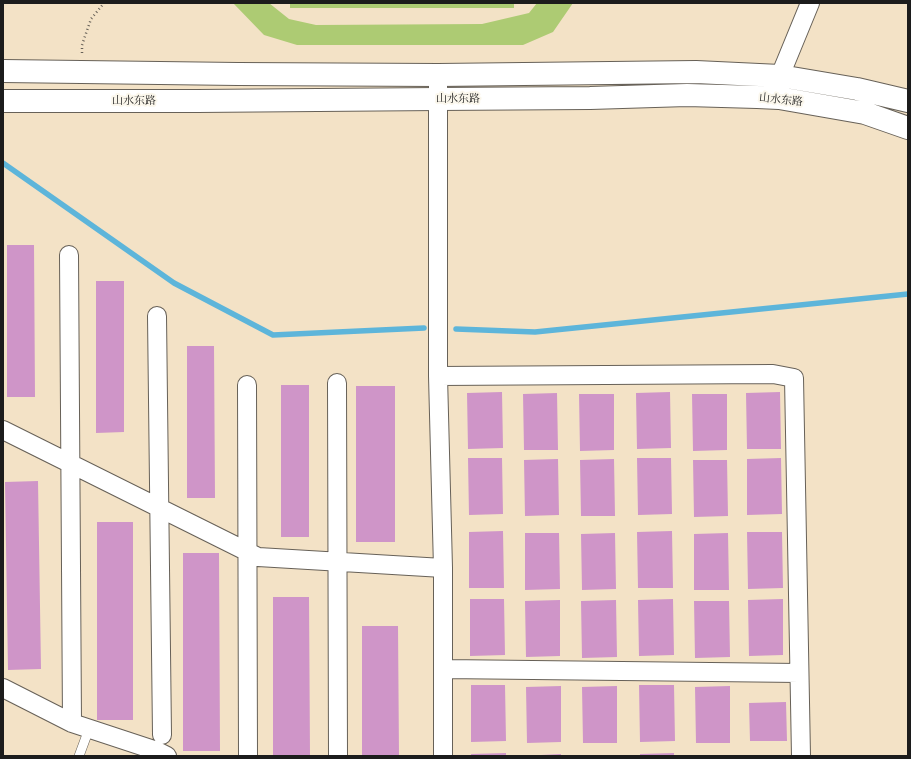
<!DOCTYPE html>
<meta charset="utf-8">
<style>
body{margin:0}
#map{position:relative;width:911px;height:759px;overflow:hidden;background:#f3e2c6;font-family:"Libre Caslon Text",serif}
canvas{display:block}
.frame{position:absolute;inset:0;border:4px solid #1c1c1c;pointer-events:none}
</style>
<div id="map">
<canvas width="911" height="759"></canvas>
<div class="frame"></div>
</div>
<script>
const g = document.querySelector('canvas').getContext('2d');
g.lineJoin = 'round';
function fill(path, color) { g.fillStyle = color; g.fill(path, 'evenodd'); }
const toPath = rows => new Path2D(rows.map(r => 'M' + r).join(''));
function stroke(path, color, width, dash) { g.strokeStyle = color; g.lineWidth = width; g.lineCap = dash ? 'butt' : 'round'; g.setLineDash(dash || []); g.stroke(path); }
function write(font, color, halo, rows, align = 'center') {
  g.font = font + ' "Libre Caslon Text","Noto Serif SC",serif'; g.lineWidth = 4; g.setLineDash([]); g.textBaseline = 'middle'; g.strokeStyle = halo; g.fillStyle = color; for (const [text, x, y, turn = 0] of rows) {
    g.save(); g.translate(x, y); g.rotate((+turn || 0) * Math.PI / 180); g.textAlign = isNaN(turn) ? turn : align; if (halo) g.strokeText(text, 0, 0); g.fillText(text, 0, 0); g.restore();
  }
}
fill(toPath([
 [233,3,269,3,289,19,316,25,482,24,529,13,537,3,573,3,553,32,523,45,297,45,264,35],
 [290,3,514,3,514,8,290,8]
]), '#adcb73');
stroke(toPath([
 [3,163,174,283,273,335,424,328],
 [456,329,535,332,908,294]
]), '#5db5da', 5.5);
fill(toPath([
 [7,245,34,245,35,397,7,397],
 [96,281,124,281,124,432,96,433],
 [187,346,214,346,215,498,187,498],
 [281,385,309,385,309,537,281,537],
 [356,386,395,386,395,542,356,542],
 [502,392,503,448,468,449,467,393],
 [670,392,671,448,637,449,636,393],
 [780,392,781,449,747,449,746,393],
 [557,393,558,450,524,450,523,394],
 [579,394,614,394,614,450,580,451],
 [692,394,727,394,727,450,693,451],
 [468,458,502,458,503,514,469,515],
 [637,458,671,458,672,514,638,515],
 [781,458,782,514,747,515,747,459],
 [558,459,559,515,525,516,524,460],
 [614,459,615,516,581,516,580,460],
 [693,460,727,460,728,516,694,517],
 [38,481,41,669,8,670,5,482],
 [97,522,133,522,133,720,97,720],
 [503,531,504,588,469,588,469,532],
 [672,531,673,588,638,588,637,532],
 [747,532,782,532,783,588,748,589],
 [525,533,559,533,560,589,525,590],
 [615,533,616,589,582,590,581,534],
 [728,533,729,590,694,590,694,534],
 [183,553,219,553,220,751,183,751],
 [273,597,309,597,310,756,273,756],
 [470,599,504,599,505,655,470,656],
 [673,599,674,655,639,656,638,600],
 [783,599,783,655,749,656,748,600],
 [560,600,560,656,526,657,525,601],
 [616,600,617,657,582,658,581,601],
 [694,601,729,601,730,657,695,658],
 [362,626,398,626,399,756,362,756],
 [471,685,505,685,506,741,471,742],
 [639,685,674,685,675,741,640,742],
 [561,686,561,742,527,743,526,687],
 [617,686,617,743,583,743,582,687],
 [730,686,730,743,696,743,695,687],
 [786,702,787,741,750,741,749,703],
 [506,753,506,756,471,756,471,754],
 [674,753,674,756,640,756,640,754],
 [561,754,561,756,541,756,541,755]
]), '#cf95c8');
const lane = toPath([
 [79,756,89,729]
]);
const street = toPath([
 [438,75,438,376,443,568,443,756],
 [780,89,780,76,810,3],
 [69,255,72,723],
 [157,316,162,735],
 [438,376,773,374,794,378,801,756],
 [337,383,338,756],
 [247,385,248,756],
 [3,430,258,557,443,568],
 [444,669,799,673],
 [3,688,72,723,157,751,167,756]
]);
const highway = toPath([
 [3,71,238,74,438,75,696,72,780,76,857,89,908,101],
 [3,101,197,101,438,99,590,98,687,95,757,97,779,98,865,113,908,128]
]);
stroke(lane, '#676158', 10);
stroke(street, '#676158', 20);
stroke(highway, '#676158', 24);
stroke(toPath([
 [82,53,82,45,91,19,104,3]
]), '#676158', 2.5, [1, 3]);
stroke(lane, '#fff', 9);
stroke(street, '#fff', 18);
stroke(highway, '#fff', 22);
write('11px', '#1c1c1c', '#fbf7ec', [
 ["山水东路",458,99],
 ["山水东路",781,100,6],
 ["山水东路",134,101]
]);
</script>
